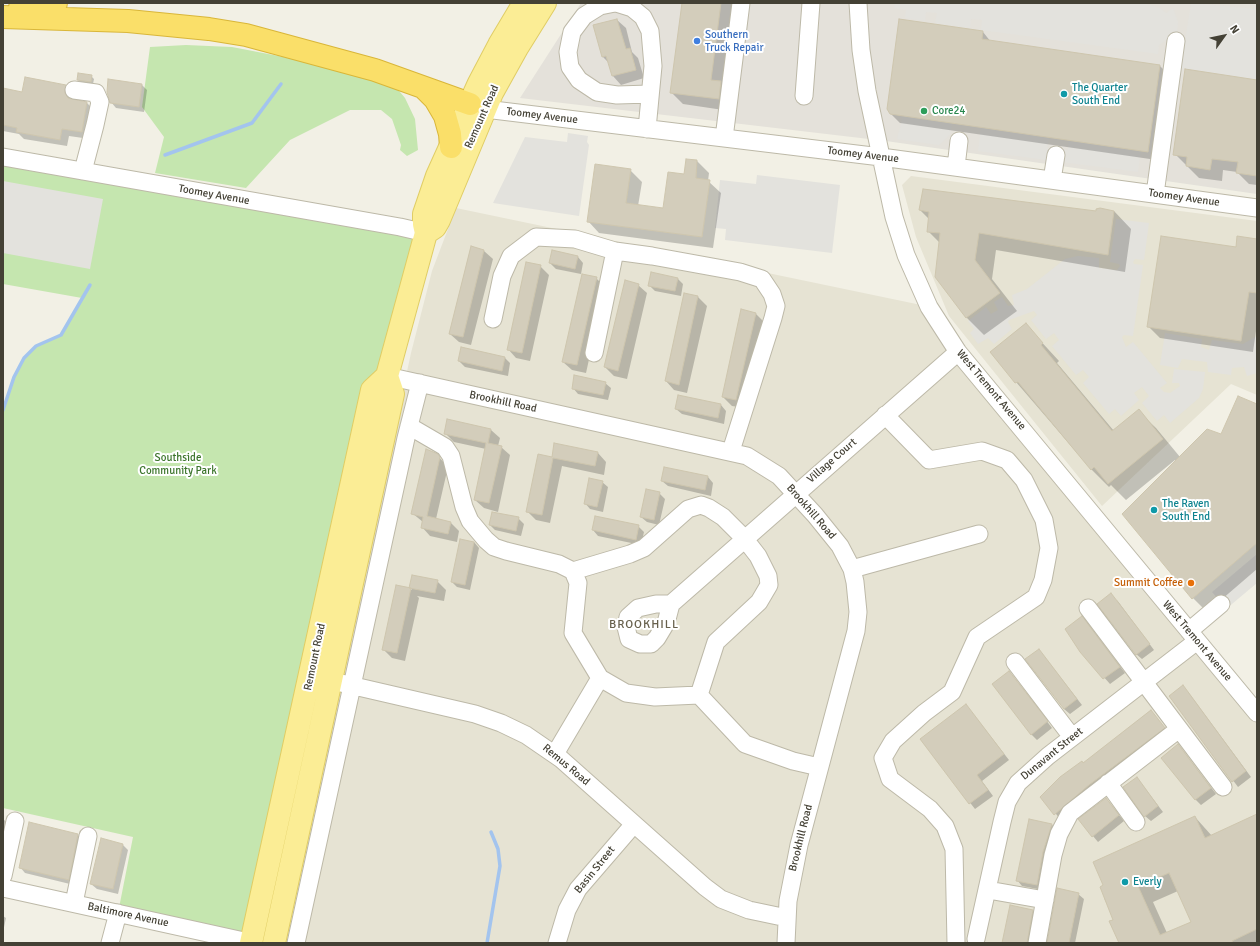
<!DOCTYPE html>
<style>
body{margin:0}
#map{position:relative;width:1260px;height:946px;overflow:hidden;background:#f2f0e5;font-family:Signika,sans-serif}
canvas{display:block}
.frame{position:absolute;inset:0;border:4px solid #444135;pointer-events:none}
.north{position:absolute;left:1204px;top:16px;width:40px;height:40px;-webkit-text-stroke:3px #fff;paint-order:stroke;rotate:57deg;font-size:11px;font-weight:700;line-height:16px;text-align:center;color:#444135}
.north::after{content:'';display:block;margin:auto;width:14px;height:18px;background:#444135;clip-path:polygon(50% 0,100% 100%,50% 72%,0 100%)}
</style>
<div id="map">
<canvas width="1260" height="946"></canvas>
<div class="frame"></div>
<div class="north">N</div>
</div>
<script>
const g = document.querySelector('canvas').getContext('2d');
g.lineJoin = 'round';
function fill(path, color) { g.fillStyle = color; g.fill(path, 'evenodd'); }
const toPath = rows => new Path2D(rows.map(r => 'M' + r).join(''));
function stroke(path, color, width, dash) { g.strokeStyle = color; g.lineWidth = width; g.lineCap = dash ? 'butt' : 'round'; g.setLineDash(dash || []); g.stroke(path); }
function write(font, color, halo, rows, align = 'center') {
  g.font = font + ' Signika,sans-serif'; g.lineWidth = 4; g.setLineDash([]); g.textBaseline = 'middle'; g.strokeStyle = halo; g.fillStyle = color; for (const [text, x, y, turn = 0] of rows) {
    g.save(); g.translate(x, y); g.rotate((+turn || 0) * Math.PI / 180); g.textAlign = isNaN(turn) ? turn : align; if (halo) g.strokeText(text, 0, 0); g.fillText(text, 0, 0); g.restore();
  }
}
fill(toPath([
 [911,176,1257,221,1257,395,1231,384,1102,506,949,316,916,237,902,185],
 [456,208,926,306,1257,717,1257,942,284,943,411,353,432,271]
]), '#e6e3d3');
fill(toPath([
 [581,3,1257,3,1257,194,886,141,520,98]
]), '#e4e1da');
fill(toPath([
 [186,45,232,47,320,64,395,86,405,98,415,119,418,150,407,156,400,150,401,145,392,119,381,110,350,110,290,140,246,188,155,173,164,137,142,107,150,47],
 [3,157,426,233,251,943,118,913,133,837,3,808,3,410,14,377,24,358,36,346,61,335,82,298,3,284]
]), '#c5e6af');
fill(toPath([
 [895,3,1143,3,1160,8,1166,13,1173,8,1178,22,1177,33,1159,45,1158,54,981,30,982,20,971,19,970,28,935,23,937,13,926,12,925,21,905,18,906,10,894,8],
 [1191,3,1257,9,1257,80,1181,68],
 [903,116,952,123,950,135,939,145,897,139],
 [981,127,1049,137,1047,148,1068,150,1069,140,1141,150,1138,172,978,151],
 [568,133,588,136,587,142,589,145,579,216,493,203,525,137,567,142],
 [757,175,840,185,832,253,725,240,726,229,715,228,720,180,756,184],
 [3,181,103,199,90,269,3,253],
 [1116,219,1149,223,1144,260,1135,259,1133,262,1134,264,1143,265,1133,336,1124,335,1122,337,1126,347,1133,342,1167,383,1160,388,1164,392,1170,393,1180,386,1179,383,1172,383,1174,369,1205,372,1203,389,1199,398,1170,423,1164,415,1157,421,1142,403,1149,396,1142,387,1134,393,1139,400,1121,416,1115,409,1109,414,1083,383,1089,377,1083,370,1076,375,1052,346,1059,340,1054,333,1046,339,1031,320,1037,315,1034,311,1009,320,1008,322,1012,329,994,344,988,338,978,344,970,333,974,329,968,321,986,307,991,314,998,310,994,302,1002,297,1008,306,1014,305,1012,295,1027,289,1065,259,1078,256,1099,258,1099,268,1117,270,1120,266,1119,264,1110,262],
 [1165,333,1202,339,1201,347,1209,350,1212,340,1243,344,1257,336,1257,373,1247,376,1244,367,1232,368,1231,375,1208,372,1207,362,1182,359,1178,368,1160,365],
 [1257,554,1257,583,1226,609,1212,592]
]), '#e3e2dd');
fill(toPath([
 [683,3,734,3,730,111,683,104,671,92],
 [617,20,626,28,632,52,638,58,644,78,621,85,613,76,609,63,603,57],
 [983,32,991,42,1160,66,1169,75,1157,160,900,123,891,114],
 [91,76,94,79,93,84,81,83,78,80],
 [1257,81,1257,185,1249,184,1237,172,1223,170,1222,181,1199,178,1175,154],
 [142,85,147,90,144,112,116,108,111,102],
 [65,86,73,93,72,100,87,103,94,110,90,139,69,136,67,146,24,139,19,134,3,131,3,89,23,93],
 [686,160,697,161,709,173,708,181,721,193,713,248,599,233,588,221,630,170,642,182,638,206,664,209,685,175],
 [920,210,1114,211,1131,229,1125,272,996,250,992,279,1017,311,984,335,967,318,936,276,940,243,928,231,929,219],
 [1257,240,1257,324,1253,352,1160,338,1149,327,1236,249],
 [471,247,484,251,493,259,471,345,459,342,450,334],
 [553,252,578,257,583,263,581,274,556,269,550,263],
 [540,266,549,275,530,361,516,358,508,349],
 [596,278,605,287,586,373,572,370,563,362],
 [678,279,683,284,681,296,655,291,649,285],
 [638,285,647,293,627,379,614,376,605,367],
 [685,294,698,297,707,306,687,393,674,390,666,381],
 [756,314,764,322,745,408,732,406,723,397],
 [1025,324,1059,361,1057,363,1114,431,1138,411,1156,428,1180,457,1222,435,1257,406,1257,569,1207,612,1193,598,1123,514,1176,461,1175,460,1126,500,1111,485,1109,487,1091,469,991,353],
 [505,358,510,363,508,376,465,367,459,361],
 [605,383,611,388,608,400,578,394,573,388],
 [679,396,721,405,726,411,724,424,682,414,676,409],
 [491,430,500,438,498,446,501,447,510,455,498,512,484,508,475,500,486,449,454,442,445,433],
 [598,453,606,462,604,475,562,466,550,523,536,520,527,511,552,458],
 [437,455,448,467,436,519,451,523,459,531,457,542,430,536,422,527,423,522,412,513],
 [708,477,713,483,711,496,668,486,662,481],
 [602,482,608,487,603,512,590,509,585,503],
 [659,493,665,499,659,525,647,522,641,517],
 [518,518,524,524,521,536,495,530,490,525],
 [638,526,644,532,641,545,598,536,593,530],
 [474,542,479,548,470,590,457,587,452,582],
 [437,581,446,590,444,601,417,596,419,598,405,661,392,658,383,649,397,586,412,590,410,587],
 [1117,600,1154,650,1142,659,1136,654],
 [1087,623,1125,673,1110,684,1081,651],
 [1039,650,1082,705,1070,714,1064,709],
 [1009,672,1052,728,1037,740,1031,734],
 [1188,692,1251,777,1238,787,1170,696],
 [966,705,1009,760,982,781,993,796,975,809,921,740],
 [1150,711,1169,734,1061,820,1042,797],
 [1178,745,1216,794,1201,805,1195,799],
 [1137,778,1163,812,1151,821,1145,816],
 [1106,799,1124,821,1098,842,1093,836],
 [1257,815,1257,943,1120,943,1115,920,1104,898,1195,817,1212,836],
 [1178,891,1192,922,1167,933,1153,902],
 [3,819,10,825,3,859],
 [1030,820,1052,825,1058,830,1043,890,1022,886,1017,880],
 [78,835,83,841,74,885,25,873,20,867],
 [123,845,128,850,118,894,97,889,91,884],
 [1078,894,1084,899,1075,943,1048,943],
 [1032,911,1038,917,1034,943,1003,943],
 [3,916,6,918,3,932]
]), '#0003');
stroke(toPath([
 [165,155,252,123,281,84],
 [3,410,14,377,24,358,36,346,61,335,90,285],
 [487,943,500,866,498,849,491,832]
]), '#a3c4ee', 3.5);
const building = toPath([
 [682,3,721,3,711,80,721,81,719,99,670,93,682,3],
 [617,19,626,49,630,48,636,70,612,76,606,56,602,57,593,25,617,19],
 [899,19,983,31,982,39,1160,65,1148,152,890,114,887,109,899,19],
 [1185,69,1257,80,1257,176,1236,173,1238,162,1212,159,1210,170,1186,166,1187,157,1173,155,1185,69],
 [78,73,92,75,91,82,77,80,78,73],
 [25,77,66,85,65,93,68,98,87,102,82,132,62,129,60,140,16,132,17,128,3,125,3,88,22,92,25,77],
 [108,79,142,84,139,107,110,103,107,92,108,79],
 [686,159,697,160,696,178,710,180,702,237,587,222,595,164,631,169,626,203,663,208,668,172,684,174,686,159],
 [923,189,1096,211,1096,209,1100,208,1114,211,1108,255,979,233,975,260,1000,293,966,318,935,277,940,233,927,232,929,212,919,210,923,189],
 [1161,236,1236,247,1237,236,1257,239,1257,293,1249,292,1241,341,1147,327,1161,236],
 [471,246,484,250,463,337,449,334,471,246],
 [552,250,578,256,575,269,549,263,552,250],
 [526,262,541,265,522,353,507,350,526,262],
 [651,272,678,278,675,291,648,286,651,272],
 [582,274,597,277,577,365,562,362,582,274],
 [625,280,639,284,618,371,604,367,625,280],
 [684,293,698,296,679,385,665,381,684,293],
 [741,309,756,313,736,400,722,397,741,309],
 [1026,323,1043,343,1041,345,1112,431,1139,409,1163,439,1108,484,1094,467,1091,470,1018,382,1015,383,990,352,1026,323],
 [461,347,505,357,502,371,458,361,461,347],
 [574,375,606,382,603,395,572,389,574,375],
 [678,395,721,404,718,418,675,409,678,395],
 [1238,396,1257,404,1257,543,1192,599,1122,514,1207,429,1221,434,1238,396],
 [447,419,491,429,488,443,502,446,489,503,474,500,486,443,444,434,447,419],
 [554,443,598,452,595,466,553,458,542,515,526,512,538,454,552,457,554,443],
 [426,449,438,454,440,457,427,516,451,522,448,534,421,528,423,517,411,514,426,449],
 [664,467,708,476,705,490,661,481,664,467],
 [589,478,603,481,597,507,584,504,589,478],
 [646,489,660,492,654,520,640,517,646,489],
 [492,512,519,517,516,531,489,525,492,512],
 [595,516,639,525,636,540,592,530,595,516],
 [460,539,474,542,465,585,451,582,460,539],
 [412,575,438,580,435,593,409,588,412,575],
 [396,585,411,588,397,653,382,650,396,585],
 [1111,593,1150,644,1136,655,1097,604,1111,593],
 [1082,616,1120,667,1103,679,1080,652,1065,629,1082,616],
 [1039,649,1077,699,1064,709,1025,659,1039,649],
 [1009,671,1048,721,1031,735,992,684,1009,671],
 [1183,685,1246,771,1232,782,1169,696,1183,685],
 [966,704,1004,754,977,775,988,790,969,804,920,739,966,704],
 [1151,710,1165,728,1089,785,1054,815,1040,797,1060,777,1082,761,1083,763,1151,710],
 [1178,744,1211,788,1195,800,1161,758,1178,744],
 [1137,777,1158,806,1144,817,1123,787,1137,777],
 [1106,798,1119,815,1092,837,1078,819,1106,798],
 [1257,814,1257,929,1232,941,1233,943,1119,943,1109,921,1113,920,1100,887,1103,885,1093,862,1195,816,1205,838,1257,814],
 [1169,873,1191,922,1160,935,1138,886,1169,873],
 [1029,819,1052,824,1043,852,1037,885,1016,881,1029,819],
 [29,822,78,834,69,880,19,868,29,822],
 [101,838,123,844,113,889,90,884,101,838],
 [1057,888,1079,893,1069,943,1047,943,1057,888],
 [1010,905,1033,910,1027,943,1002,943,1010,905]
]);
fill(building, '#d3cdbb');
stroke(building, '#cec6ae', 1);
const minor = toPath([
 [615,3,600,6,584,16,572,32,568,52,570,67,579,80,597,92,617,95,650,94],
 [616,3,632,8,643,17,650,31,653,66,647,129],
 [858,3,861,50,867,91,894,217,906,255,929,307,958,352,1257,713],
 [74,90,96,93,100,102,95,125,83,171],
 [804,96,811,3],
 [485,109,881,157,1257,208],
 [724,138,741,3],
 [3,157,400,227,426,233],
 [956,167,959,141],
 [1052,180,1056,155],
 [1155,194,1176,41],
 [493,319,502,276,511,256,536,237,575,239,615,251,652,256,740,272,762,279,772,294,776,306,773,318,731,451],
 [594,353,615,251],
 [387,376,747,456,779,476,815,515,840,546,852,569,855,582,858,612,856,631,799,845,788,901,786,943],
 [885,415,929,460,982,451,1007,460,1024,480,1044,520,1049,548,1043,580,1036,597,977,637,952,692,924,713,893,741,883,758,890,779,930,809,945,826,954,849,956,943],
 [409,426,445,447,451,456,464,507,470,521,486,540,494,547,506,551,559,564,573,571,630,554,644,548,688,509,701,505,709,508,723,517,744,538,758,556,768,576,769,585,759,602,716,642,699,695,745,744,793,761,819,767],
 [852,569,979,534],
 [573,571,578,583,573,633,600,678,626,693,655,697,699,695],
 [671,604,666,623,657,638,651,644,640,644,629,639,626,627,628,617,638,608,656,604,671,604,958,352],
 [1088,608,1223,787],
 [1189,631,1221,604],
 [1015,662,1072,737],
 [341,683,475,714,501,723,526,735,561,759,705,887,721,899,749,910,787,918],
 [555,754,600,678],
 [1108,783,1136,822],
 [3,876,15,821],
 [3,888,253,943],
 [988,890,1045,900],
 [74,903,88,836],
 [976,939,1002,822,1007,802,1018,783,1048,756,1197,641],
 [110,943,118,913],
 [296,943,406,438,420,383],
 [557,943,567,910,578,889,634,824],
 [1037,943,1053,855,1059,834,1070,813,1179,729]
]);
const major = toPath([
 [426,233,435,227,439,220,492,93,517,48,545,3],
 [251,943,372,390,387,376],
 [274,943,393,394,387,376,426,233,424,224,424,214,437,176,479,83,499,45,524,3]
]);
const highway = toPath([
 [20,7,56,3],
 [3,17,128,21,209,29,246,35,375,70,470,104],
 [424,88,435,99,445,116,450,134,451,147]
]);
stroke(minor, '#bdb9a8', 19);
stroke(major, '#e0cd65', 24);
stroke(highway, '#d9b639', 24);
stroke(minor, '#fff', 17);
stroke(major, '#fbed95', 22);
stroke(highway, '#fadf69', 22);
for (const [x, y, r, color] of [
 [697,41,4,"#3f7fe0"],
 [1064,94,4,"#0f9aa8"],
 [924,111,4,"#2e9e5b"],
 [1154,510,4,"#0f9aa8"],
 [1191,583,4,"#e8710a"],
 [1125,882,4,"#0f9aa8"]
]) { const dot = new Path2D(); dot.arc(x, y, r, 0, 2 * Math.PI); g.fillStyle = color; g.fill(dot); stroke(dot, '#fff', 1.5); }
write('11px', '#366cbe', '#fff', [
 ["Southern",705,35],
 ["Truck Repair",705,48]
], 'left');
write('11px', '#0d838f', '#fff', [
 ["The Quarter",1072,88],
 ["South End",1072,101],
 ["The Raven",1162,504],
 ["South End",1162,517],
 ["Everly",1133,882]
], 'left');
write('11px', '#27864d', '#fff', [
 ["Core24",932,111]
], 'left');
write('11px', '#444135', '#fff', [
 ["Toomey Avenue",542,116,7],
 ["Remount Road",482,117,-66],
 ["Toomey Avenue",863,155,7],
 ["Toomey Avenue",214,195,10],
 ["Toomey Avenue",1184,198,8],
 ["West Tremont Avenue",991,390,50],
 ["Brookhill Road",503,402,12],
 ["Village Court",832,461,-41],
 ["Brookhill Road",811,512,49],
 ["West Tremont Avenue",1197,641,50],
 ["Remount Road",315,657,-78],
 ["Dunavant Street",1052,754,-39],
 ["Remus Road",566,765,40],
 ["Brookhill Road",801,838,-76],
 ["Basin Street",595,870,-51],
 ["Baltimore Avenue",128,915,12]
]);
write('11px', '#3b742a', '#fff', [
 ["Southside",178,458],
 ["Community Park",178,471]
]);
write('11px', '#c56008', '#fff', [
 ["Summit Coffee",1183,583]
], 'right');
g.letterSpacing = '1px';
write('12px', '#67604c', '#fff', [
 ["BROOKHILL",644,625]
]);
g.letterSpacing = '0px';
</script>
